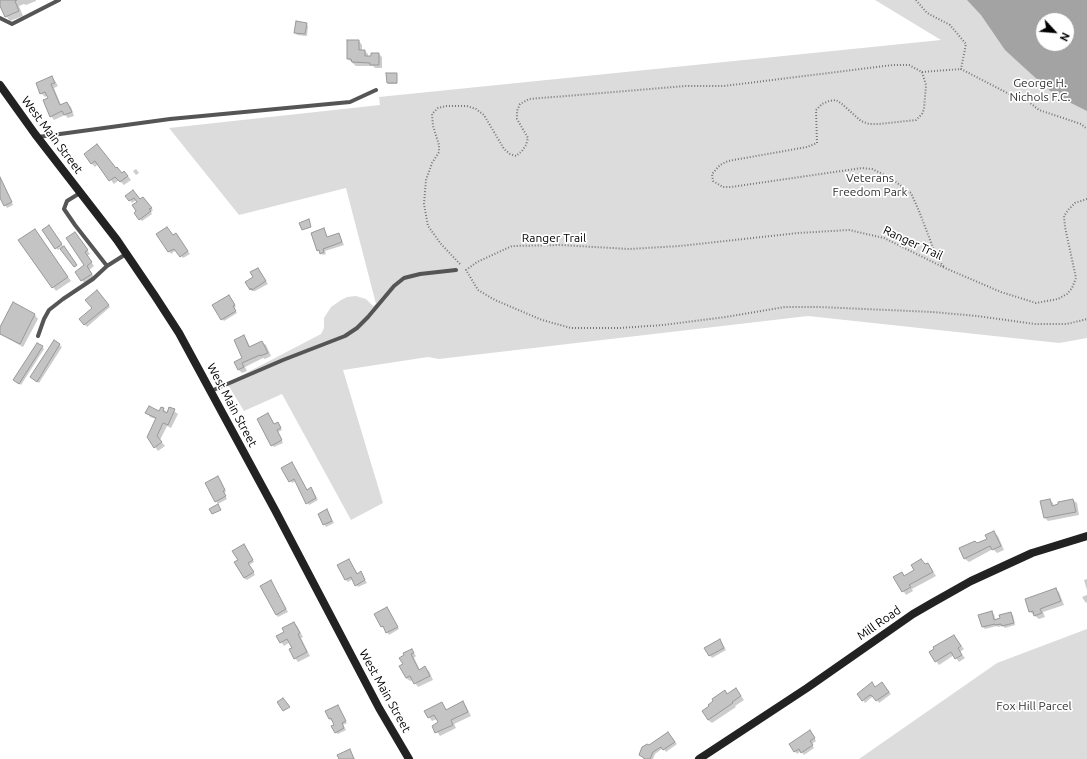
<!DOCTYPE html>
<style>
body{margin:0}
#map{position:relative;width:1087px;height:759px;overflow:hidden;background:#fff;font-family:Ubuntu,sans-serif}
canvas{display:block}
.north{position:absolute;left:1035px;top:12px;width:40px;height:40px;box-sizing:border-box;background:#fff;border:1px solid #999;border-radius:50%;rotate:116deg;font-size:11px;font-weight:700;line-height:16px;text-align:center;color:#000}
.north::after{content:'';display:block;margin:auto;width:14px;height:18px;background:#000;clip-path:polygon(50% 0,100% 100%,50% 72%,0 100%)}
</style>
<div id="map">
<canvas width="1087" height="759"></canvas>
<div class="north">N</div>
</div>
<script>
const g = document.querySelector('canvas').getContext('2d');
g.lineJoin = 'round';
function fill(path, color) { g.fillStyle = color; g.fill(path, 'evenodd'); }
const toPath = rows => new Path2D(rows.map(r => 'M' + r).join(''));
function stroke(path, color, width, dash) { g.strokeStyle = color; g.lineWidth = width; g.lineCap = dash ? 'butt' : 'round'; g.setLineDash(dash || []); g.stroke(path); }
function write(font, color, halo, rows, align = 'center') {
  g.font = font + ' Ubuntu,sans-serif'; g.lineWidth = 3.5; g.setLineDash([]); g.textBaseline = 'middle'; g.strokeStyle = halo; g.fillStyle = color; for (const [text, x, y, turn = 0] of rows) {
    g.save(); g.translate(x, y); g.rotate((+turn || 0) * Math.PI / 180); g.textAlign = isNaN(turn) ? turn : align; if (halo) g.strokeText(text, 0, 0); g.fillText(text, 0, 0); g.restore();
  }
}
fill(toPath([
 [875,0,1087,0,1087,338,1059,343,808,316,439,359,428,357,343,370,383,503,351,520,282,394,244,411,227,383,321,334,324,328,324,318,331,307,341,300,347,297,356,296,366,299,373,306,376,304,346,188,239,215,169,128,380,105,379,97,941,40],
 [1043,20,1067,20,1067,44,1043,44],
 [1087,629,1087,759,859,759,997,663]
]), '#dcdcdc');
fill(toPath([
 [967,0,1087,0,1087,111,1055,95,1040,82,1005,50,981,15],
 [1043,20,1067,20,1067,44,1043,44]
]), '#a3a3a3');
fill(toPath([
 [0,0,36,0,36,1,26,5,24,4,19,6,23,16,10,21,6,16,0,3],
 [306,24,308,26,307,36,297,35,295,32],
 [359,41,362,45,362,51,365,51,368,54,368,57,379,54,382,57,382,68,375,68,373,66,356,66,348,59],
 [397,74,397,84,388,84,388,83],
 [52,78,55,81,58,86,54,88,61,105,67,103,71,107,74,116,68,118,65,115,54,120,51,116,49,99,48,95,45,97,41,93],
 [97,145,116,169,122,174,128,176,131,180,124,185,119,180,114,184,98,164,95,167,92,164],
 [136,169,139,173,136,175,133,171],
 [0,177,13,205,7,208,0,196],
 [133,191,140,200,145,200,153,210,151,212,152,214,142,221,140,219,138,211,138,202,136,200,132,203,127,196],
 [51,229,77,266,75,267,61,248,58,250,56,248],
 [323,229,328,238,339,234,344,245,325,251,326,254,323,255,318,250],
 [75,233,90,254,87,256,94,266,89,270,95,278,85,284,82,280,86,265],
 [38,234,71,281,56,291,20,241],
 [157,235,178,237,190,254,183,258,176,250,171,254],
 [258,269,268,284,255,291,252,291,250,289],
 [99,293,110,307,87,327,80,319,93,308],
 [231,298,236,307,234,308,237,313,224,321,222,319],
 [13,304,35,315,38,319,23,347,0,334,0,329],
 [244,337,247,340,250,347,262,342,266,345,271,356,265,359,263,358,245,367,247,371,242,373,239,370,235,362,243,359],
 [54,341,62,347,39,383,34,379],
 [42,347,44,349,21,385,17,382],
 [170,408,178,414,171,428,167,426,160,440,165,446,158,451,155,447,156,419,150,417,147,413,160,412,163,409,168,413],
 [268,414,275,425,278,424,282,430,278,432,283,443,274,447,272,445],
 [283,468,307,490,313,491,318,500,309,505,296,481,292,483],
 [220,479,226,492,224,493,227,499,218,504,216,501],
 [1050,500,1053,503,1054,506,1073,500,1077,503,1079,515,1048,521,1045,518],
 [327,510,334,523,326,527,319,514],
 [994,532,998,536,1004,550,997,553,993,549,969,562,965,559,961,549,977,544,988,539],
 [246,548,254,562,249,565,255,575,247,580,244,578,239,561],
 [349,560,358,574,361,573,367,583,358,587,353,579,348,582,346,580,339,566],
 [921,560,926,565,927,564,931,568,936,576,912,589,913,591,906,595,895,578,902,573,905,577,915,571],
 [1087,579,1087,590,1084,580],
 [271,582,288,612,278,617,276,614],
 [1056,589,1059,592,1064,605,1043,612,1045,617,1039,619,1030,612],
 [1087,595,1087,602,1086,603,1082,597],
 [387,608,399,629,389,635,385,628,382,627,375,614],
 [991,612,994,614,996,621,1010,613,1013,615,1015,625,1005,628,1003,626,998,627,997,626,985,629,983,627,980,616],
 [294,623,297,626,303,637,301,638,310,656,298,662,295,658,294,648,290,642,284,646,281,642,285,632],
 [954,636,964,649,960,652,965,658,959,662,954,655,939,665,936,661],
 [720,640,726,650,712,658,705,648],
 [412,650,416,656,414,658,420,670,425,668,429,671,433,680,418,687,413,680,410,681,406,678,404,665],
 [882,683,891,694,879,703,875,697,872,697,865,703,863,700],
 [725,692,728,695,739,693,744,700,735,706,736,707,712,723,708,720],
 [441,703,447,710,463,703,466,706,471,716,454,724,456,728,440,736,433,726,439,723,437,719,432,721,429,717],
 [338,706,347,723,343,725,346,730,338,734,335,732,336,725,333,720,332,721,329,719],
 [668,733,677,744,666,752,663,748,655,754,653,759,645,759,640,755],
 [812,733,816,741,812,744,814,748,804,755,801,751,797,754,790,744],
 [349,750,355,759,340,759]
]), '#0003');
const building = toPath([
 [0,0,17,0,15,1,19,11,5,17,0,6,0,0],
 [296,21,307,23,305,34,294,33,296,21],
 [347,40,359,40,359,50,365,50,365,56,371,56,371,53,379,53,379,65,370,65,370,63,352,62,351,59,347,59,347,40],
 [386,73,397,73,397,83,387,83,386,73],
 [52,76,55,83,51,84,60,105,67,102,72,112,64,115,62,111,50,117,43,100,48,98,45,92,40,94,36,83,52,76],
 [97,144,116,168,117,167,122,173,124,171,128,176,120,182,115,177,109,181,95,161,91,164,84,154,97,144],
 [0,177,12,202,4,206,0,198,0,177],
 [133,190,140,199,143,197,152,208,149,209,151,211,139,220,134,213,136,211,132,205,137,202,134,198,129,201,125,196,133,190],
 [309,219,311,227,302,230,299,223,309,219],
 [49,225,62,244,55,249,42,230,49,225],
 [167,227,173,235,176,233,188,251,180,257,174,249,168,252,156,234,167,227],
 [324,228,327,237,339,233,342,242,323,249,324,252,320,254,319,250,317,251,311,233,324,228],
 [35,229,68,277,52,288,18,240,35,229],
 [75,232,88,250,85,252,92,262,87,266,92,274,81,281,75,272,84,265,66,238,75,232],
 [64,246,77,265,74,267,60,249,64,246],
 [258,268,266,281,252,290,251,288,250,290,245,282,253,277,250,272,258,268],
 [97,290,109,305,84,325,79,319,92,308,85,300,97,290],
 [229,295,235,305,233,306,236,311,221,320,212,305,229,295],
 [13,302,35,314,20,344,0,334,0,327,13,302],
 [244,335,249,347,262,341,268,353,260,356,260,355,242,363,244,367,238,370,234,362,242,358,234,340,244,335],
 [54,340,60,344,37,382,30,377,54,340],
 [37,343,43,346,19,384,13,380,37,343],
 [149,406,159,411,161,407,164,408,163,411,167,413,169,407,175,409,168,425,163,423,157,436,162,442,154,448,147,437,156,418,145,413,149,406],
 [268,413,274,424,278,422,281,428,277,430,282,440,271,446,257,419,268,413],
 [292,462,307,490,311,487,316,498,306,504,294,479,289,482,281,468,292,462],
 [218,476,225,490,223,491,226,496,215,502,205,483,218,476],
 [1050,499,1052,506,1058,504,1058,502,1073,499,1076,512,1044,518,1040,501,1050,499],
 [218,504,221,510,212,514,209,509,218,504],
 [327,509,332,521,323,525,318,514,327,509],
 [994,531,1001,546,992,550,990,546,964,559,959,548,975,541,977,543,987,539,985,535,994,531],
 [244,544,253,560,248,563,254,572,244,578,234,562,238,560,232,551,244,544],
 [349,559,357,574,361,571,365,580,355,586,351,577,345,580,337,565,349,559],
 [921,559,925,564,928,563,933,572,909,585,911,587,902,592,893,577,902,572,904,576,914,570,911,565,921,559],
 [271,580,286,609,276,615,260,586,271,580],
 [1056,588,1061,601,1040,609,1042,613,1034,616,1033,611,1029,612,1025,599,1056,588],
 [387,607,398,627,386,633,383,626,381,627,374,614,387,607],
 [992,611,994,620,1000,618,999,615,1011,612,1014,623,1002,626,1001,624,995,625,995,624,982,627,978,615,992,611],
 [294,622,300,633,298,634,307,652,294,659,289,649,292,648,287,639,280,643,276,636,284,632,282,628,294,622],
 [954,635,961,646,958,648,962,655,955,659,951,652,935,662,929,652,934,649,933,647,954,635],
 [720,639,724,648,709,656,704,648,720,639],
 [412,649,414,653,411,654,419,670,425,666,430,676,414,684,410,676,406,678,399,666,403,664,399,658,404,655,403,653,412,649],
 [872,682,875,687,882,682,889,692,876,701,872,696,870,695,862,701,857,694,872,682],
 [736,688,741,696,732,702,733,703,708,720,702,711,709,706,708,705,713,701,712,699,725,690,727,694,736,688],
 [283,698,290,707,283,711,277,702,283,698],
 [463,701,468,712,451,720,453,725,435,733,432,726,438,722,434,715,428,718,424,711,442,702,446,710,463,701],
 [338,705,346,721,342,723,344,728,335,733,331,726,334,725,331,718,329,719,325,711,338,705],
 [810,730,815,738,810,741,813,745,801,753,799,749,794,752,789,744,810,730],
 [668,732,675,742,663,750,661,747,653,752,650,759,644,759,644,758,639,755,642,747,647,744,649,745,668,732],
 [350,749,354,759,339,759,337,755,350,749]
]);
fill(building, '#c4c4c4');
stroke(building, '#999', 1);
stroke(toPath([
 [916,0,927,13,950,25,966,44,961,69,1015,97,1029,102,1039,110,1081,124,1087,129],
 [922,72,961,69],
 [1087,199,1075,203,1069,209,1064,216,1065,227,1076,278,1072,288,1067,294,1058,299,1036,303,1001,292,945,268,884,238,849,230,798,233,680,246,629,249,560,245,512,246,477,262,466,270,478,290,495,300,542,320,571,328,620,328,663,325,726,317,785,307,819,307,933,312,977,316,1035,324,1067,324,1087,319],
 [460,264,441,244,428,226,424,204,426,180,432,163,439,152,439,145,433,126,432,114,438,108,446,106,467,106,476,109,484,115,504,149,510,154,516,156,522,151,526,145,528,138,517,119,517,111,520,104,529,99,686,86,724,86,893,65,909,65,922,72,926,85,924,109,922,114,916,120,879,124,869,124,861,121,842,104,836,100,829,101,822,104,816,110,817,143,807,147,728,161,720,165,712,174,713,181,723,187,731,187,862,168,872,169,889,177,911,193,919,211,937,258,944,267]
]), '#777', 2, [1, 2]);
stroke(toPath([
 [0,18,12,24,59,0],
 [38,137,170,119,350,102,376,90],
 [80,193,67,201,64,209,75,225,107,266],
 [38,336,44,319,49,310,63,299,93,279,107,266,126,254],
 [211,391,283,360,345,336,357,328,368,317,394,286,404,278,420,274,456,270]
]), '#555', 4);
stroke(toPath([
 [0,85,35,134,117,240,155,296,179,333,275,510,379,708,409,759],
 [699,759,807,688,913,614,932,603,971,581,1032,553,1087,536]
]), '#222', 8);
write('12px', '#333', '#fff', [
 ["George H.",1040,83],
 ["Nichols F.C.",1040,97],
 ["Veterans",870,178],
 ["Freedom Park",870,192],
 ["Fox Hill Parcel",1034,706]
]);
write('12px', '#000', '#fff', [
 ["West Main Street",52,135,53],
 ["Ranger Trail",554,238],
 ["Ranger Trail",913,243,25],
 ["West Main Street",232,405,62],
 ["Mill Road",879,623,-35],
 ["West Main Street",385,691,61]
]);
</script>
